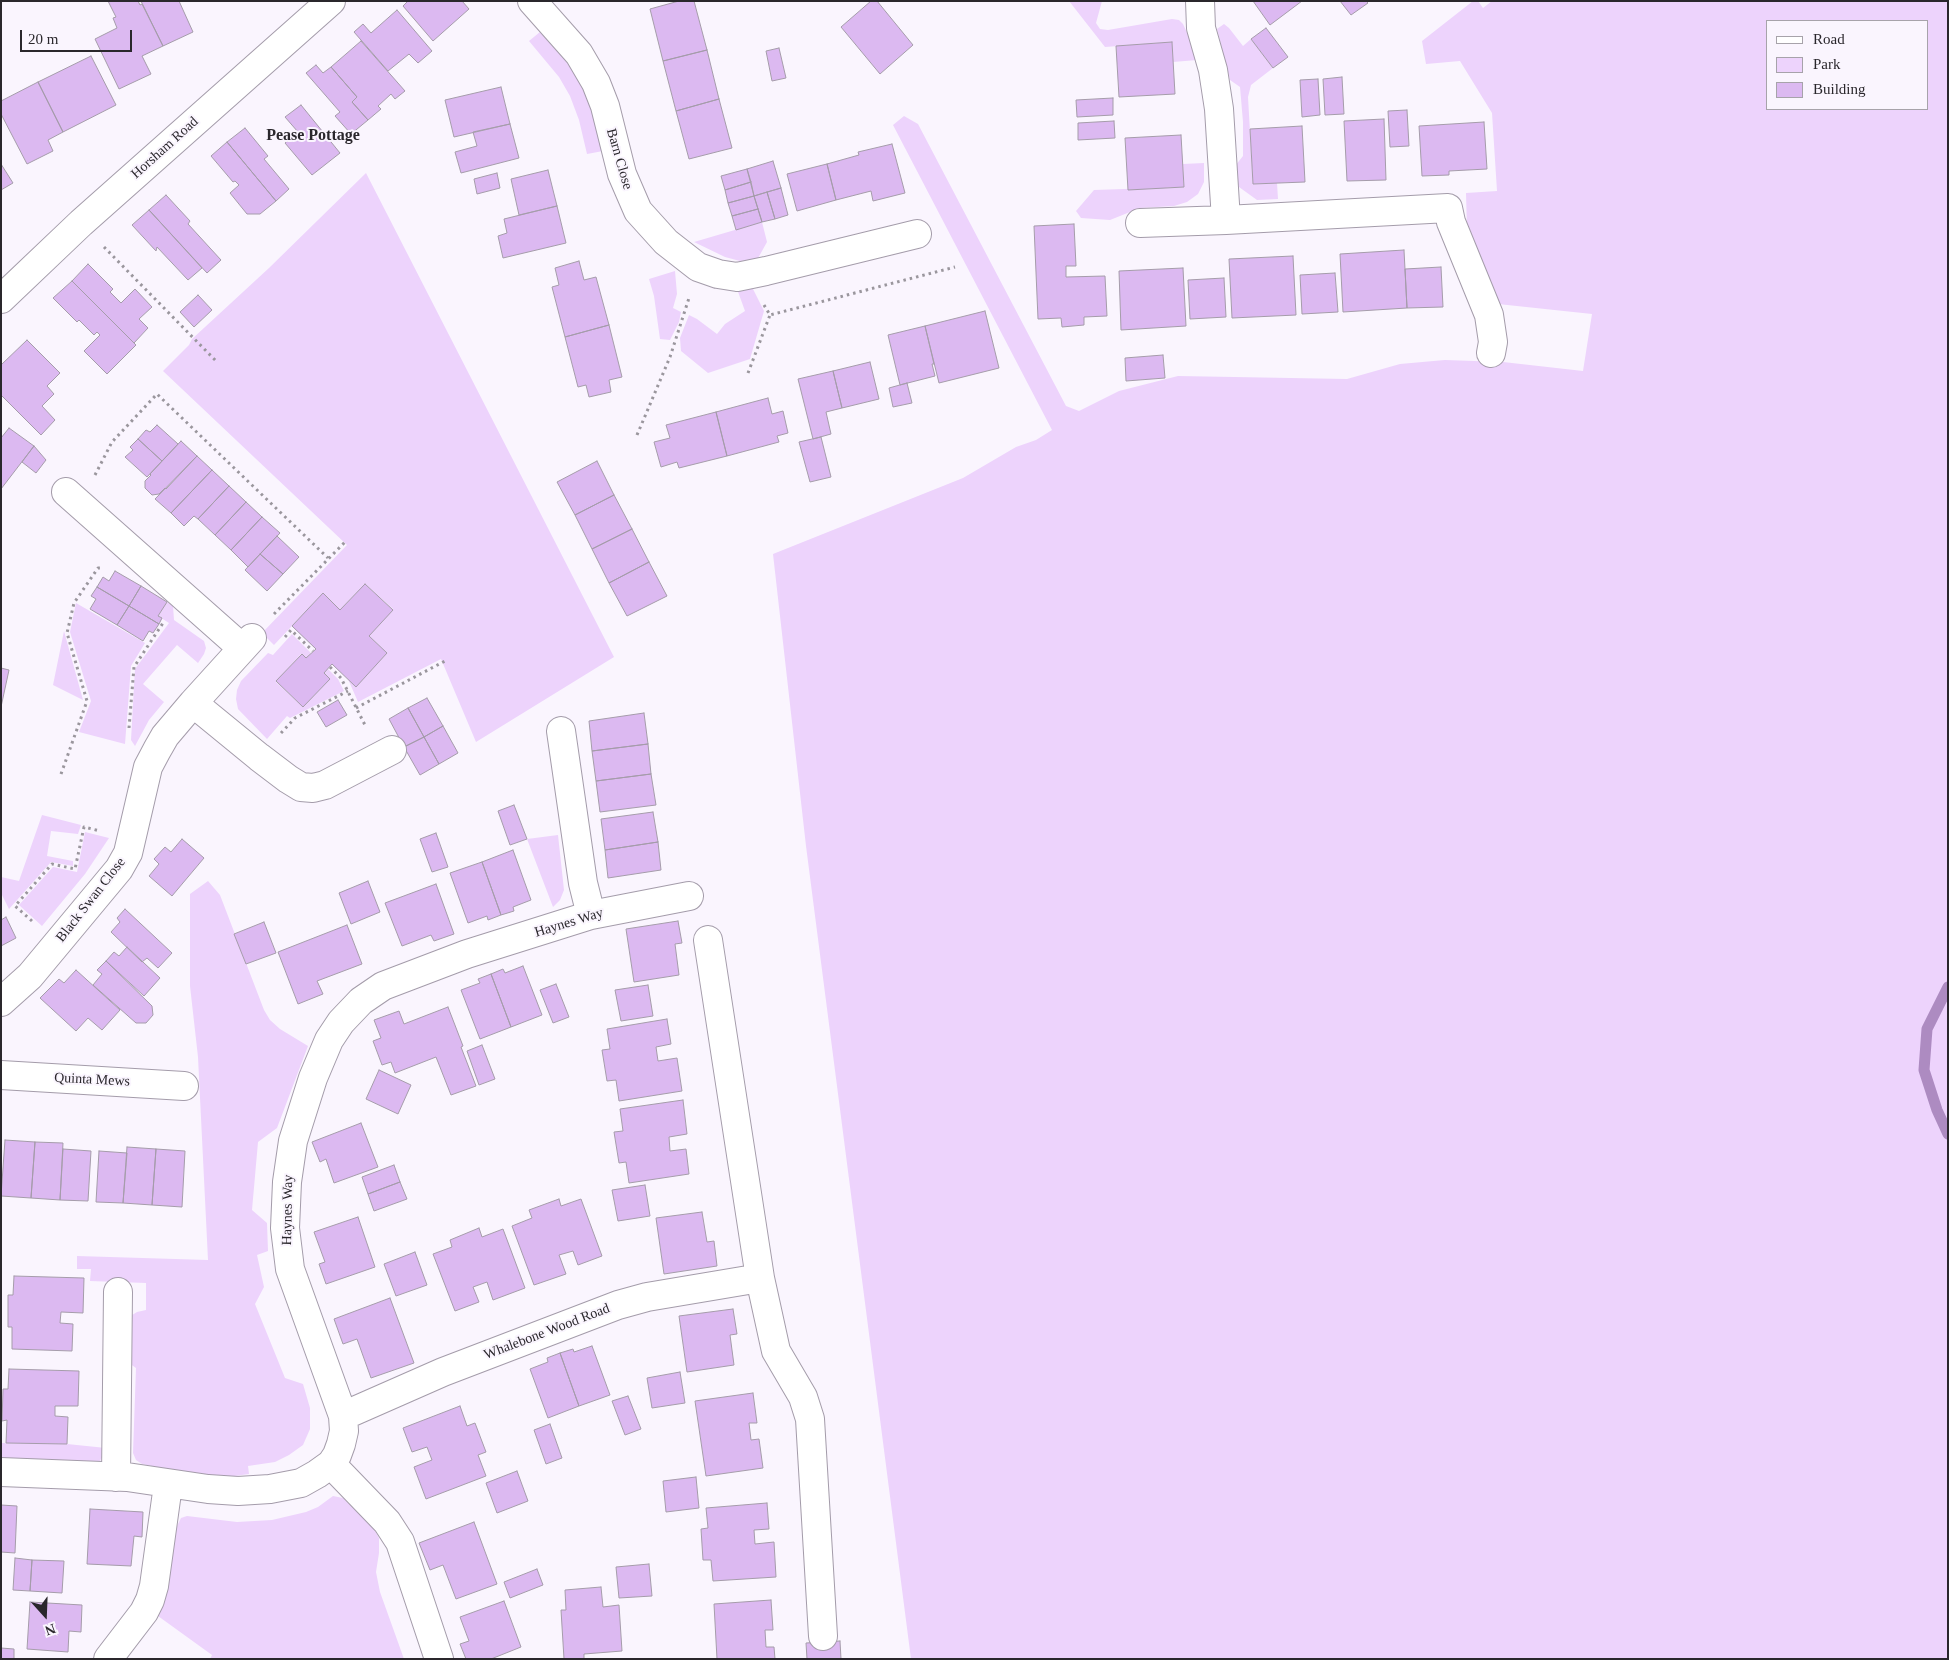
<!DOCTYPE html>
<style>
body{margin:0}
#map{position:relative;width:1949px;height:1660px;overflow:hidden;background:#faf5fe;font-family:"Times New Roman",serif}
canvas{display:block}
.frame{position:absolute;inset:0;border:2px solid #2a272c;pointer-events:none}
.legend{position:absolute;left:1766px;top:20px;width:162px;height:90px;box-sizing:border-box;background:#faf5fe;border:1px solid #a7a3aa;margin:0;padding:6px 9px;list-style:none;font-size:15px;color:#2a272c}
.legend li{display:flex;align-items:center;gap:10px;height:25px}
.legend b{width:25px;border:1px solid #a7a3aa}
.north{position:absolute;left:20px;top:1590px;width:50px;height:50px;-webkit-text-stroke:4px #faf5fe;paint-order:stroke;rotate:160deg;font-size:14px;font-weight:700;line-height:20px;text-align:center;color:#2a272c}
.north::after{content:'';display:block;margin:auto;width:18px;height:22px;background:#2a272c;clip-path:polygon(50% 0,100% 100%,50% 72%,0 100%)}
.scale{position:absolute;left:20px;top:30px;width:112px;height:22px;box-sizing:border-box;border:2px solid #2a272c;border-top:0;padding-left:6px;font-size:15px;line-height:18px;white-space:nowrap;color:#2a272c;-webkit-text-stroke:4px #faf5fe;paint-order:stroke}
</style>
<div id="map">
<canvas width="1949" height="1660"></canvas>
<div class="frame"></div>
<ul class="legend">
<li><b style="height:6px;background:#fff"></b>Road</li>
<li><b style="height:14px;background:#edd3fc"></b>Park</li>
<li><b style="height:14px;background:#dcb9f1"></b>Building</li>
</ul>
<div class="north">N</div>
<div class="scale">20 m</div>
</div>
<script>
const g = document.querySelector('canvas').getContext('2d');
g.lineJoin = 'round';
function fill(path, color) { g.fillStyle = color; g.fill(path, 'evenodd'); }
const toPath = rows => new Path2D(rows.map(r => 'M' + r).join(''));
function stroke(path, color, width, dash) { g.strokeStyle = color; g.lineWidth = width; g.lineCap = dash ? 'butt' : 'round'; g.setLineDash(dash || []); g.stroke(path); }
function write(font, color, halo, rows, align = 'center') {
  g.font = font + ' "Times New Roman",serif'; g.lineWidth = 4; g.setLineDash([]); g.textBaseline = 'middle'; g.strokeStyle = halo; g.fillStyle = color; for (const [text, x, y, turn = 0] of rows) {
    g.save(); g.translate(x, y); g.rotate((+turn || 0) * Math.PI / 180); g.textAlign = isNaN(turn) ? turn : align; if (halo) g.strokeText(text, 0, 0); g.fillText(text, 0, 0); g.restore();
  }
}
fill(toPath([
 [1069,1,1102,1,1096,23,1100,29,1108,30,1172,19,1179,20,1183,24,1191,41,1197,60,1173,62,1172,42,1105,47],
 [1473,1,1478,1,1483,8,1492,1,1948,1,1948,1659,911,1659,806,846,773,554,963,478,1016,447,1036,440,1052,430,893,125,904,116,918,124,1066,406,1079,411,1119,391,1178,376,1347,379,1400,364,1445,360,1503,362,1583,371,1592,314,1498,304,1467,230,1466,193,1497,191,1492,113,1460,61,1426,64,1422,41],
 [1768,21,1928,21,1928,109,1768,109],
 [1224,24,1229,28,1243,46,1251,39,1273,68,1251,85,1248,97,1253,184,1277,183,1278,199,1257,200,1239,187,1235,177,1235,166,1243,156,1243,122,1240,87,1230,80,1217,29],
 [540,32,570,66,580,81,596,120,603,151,587,154,579,120,570,96,559,77,529,41],
 [1204,163,1204,182,1198,194,1187,202,1174,206,1140,208,1110,220,1081,218,1076,211,1094,190,1184,187,1183,164],
 [366,173,614,657,476,742,441,659,358,702,348,679,356,686,387,653,369,636,393,609,365,584,340,610,323,593,274,645,262,633,347,545,163,371,189,345,192,339,269,268],
 [762,222,767,242,757,260,740,261,725,257,694,242],
 [675,271,677,294,673,308,681,312,679,322,670,340,660,339,654,296,649,279],
 [752,287,764,311,750,359,708,373,681,351,680,338,689,315,697,319,717,334,725,324,745,311,737,289],
 [167,602,173,606,174,620,204,641,206,648,204,654,198,663,177,645,143,684,164,702,149,720,135,746,131,740,135,669,169,623,158,616],
 [76,603,145,643,131,666,125,744,79,732,91,701,70,632],
 [64,631,83,700,53,685],
 [292,634,311,653,306,658,301,654,276,682,303,707,330,679,324,673,328,669,338,679,344,691,290,718,287,716,267,739,238,709,236,699,237,690,241,681,268,653,273,655],
 [42,815,81,825,78,834,51,831,47,856,73,861,73,866,51,862,9,909,1,893,1,877,19,881],
 [85,832,109,838,85,874,42,926,19,905,53,867,77,872],
 [558,835,564,890,560,900,553,907,527,839],
 [208,881,220,895,264,1010,270,1020,280,1029,308,1046,277,1128,258,1142,252,1210,267,1223,268,1251,257,1255,264,1287,255,1304,285,1378,303,1384,310,1408,310,1429,303,1445,289,1455,275,1462,248,1466,249,1474,228,1477,196,1475,142,1464,136,1460,133,1453,136,1368,129,1363,129,1317,137,1312,146,1310,146,1283,90,1281,91,1269,77,1269,77,1256,208,1260,198,1057,190,986,190,894],
 [1,1443,67,1444,106,1448,106,1452,99,1462,1,1459],
 [333,1496,343,1498,374,1529,379,1538,379,1553,376,1572,380,1592,404,1659,210,1659,212,1655,158,1616,177,1526,181,1518,187,1516,237,1522,272,1520,306,1512,318,1507]
]), '#edd3fc');
stroke(toPath([
 [1948,987,1927,1029,1924,1070,1937,1110,1948,1134]
]), '#ad8bc1', 11);
const building = toPath([
 [108,1,138,1,140,5,142,4,163,46,142,56,151,74,119,89,95,39,117,28,113,18,116,17,108,1],
 [141,1,179,1,193,32,163,46,141,1],
 [408,1,462,1,469,9,433,41,403,6,408,1],
 [679,1,694,1,707,50,663,61,650,9,679,1],
 [871,1,877,1,913,45,880,74,841,27,871,1],
 [1253,1,1302,1,1270,25,1253,1],
 [1340,1,1366,1,1368,3,1351,15,1340,1],
 [397,10,432,51,418,63,409,54,388,71,354,32,363,24,371,33,397,10],
 [1266,28,1288,57,1273,68,1251,39,1266,28],
 [361,41,405,91,395,99,391,94,378,106,381,109,368,120,352,102,357,97,331,67,361,41],
 [1172,42,1175,94,1119,97,1116,46,1172,42],
 [779,48,786,78,772,81,766,51,779,48],
 [707,50,719,99,676,111,663,61,707,50],
 [91,56,116,105,63,132,38,82,91,56],
 [316,65,323,73,331,67,357,97,352,102,368,120,351,134,335,116,340,112,306,73,316,65],
 [1342,77,1344,114,1325,115,1323,79,1342,77],
 [1318,79,1320,115,1302,117,1300,80,1318,79],
 [38,82,63,132,48,140,53,151,27,164,1,114,1,101,38,82],
 [501,87,510,124,454,137,445,100,501,87],
 [1113,98,1113,115,1077,117,1076,100,1113,98],
 [719,99,732,148,689,159,676,111,719,99],
 [301,105,340,153,312,175,285,143,298,132,285,117,301,105],
 [1407,110,1409,146,1390,147,1388,111,1407,110],
 [1384,119,1386,180,1347,181,1344,121,1384,119],
 [1114,121,1115,138,1078,140,1078,123,1114,121],
 [1484,122,1487,169,1449,171,1449,175,1422,176,1419,126,1484,122],
 [510,124,519,158,461,173,455,152,477,146,473,132,510,124],
 [1302,126,1305,182,1253,184,1250,129,1302,126],
 [245,128,268,156,264,159,289,189,276,201,227,142,245,128],
 [1181,135,1184,187,1128,190,1125,138,1181,135],
 [227,142,276,201,260,214,247,214,230,193,239,185,235,181,233,182,211,156,227,142],
 [892,144,905,193,873,201,871,191,836,200,827,164,859,155,858,152,892,144],
 [773,161,781,188,754,196,747,169,773,161],
 [1,164,13,183,1,190,1,164],
 [827,164,836,200,797,211,787,174,827,164],
 [747,169,751,182,725,190,721,176,747,169],
 [548,170,557,206,519,215,511,179,548,170],
 [497,173,500,188,477,194,474,179,497,173],
 [751,182,754,196,728,203,725,190,751,182],
 [781,188,788,215,775,219,767,192,781,188],
 [767,192,775,219,762,222,754,196,767,192],
 [166,195,190,221,188,224,221,260,207,273,149,210,166,195],
 [754,196,758,209,732,216,728,203,754,196],
 [557,206,566,243,503,258,498,236,507,233,504,219,557,206],
 [758,209,762,222,736,230,732,216,758,209],
 [149,210,202,268,188,280,157,247,156,251,132,225,149,210],
 [1074,224,1076,266,1066,266,1066,277,1105,276,1107,316,1084,317,1084,325,1062,327,1061,318,1038,319,1034,226,1074,224],
 [1404,250,1407,308,1343,312,1340,254,1404,250],
 [1293,256,1296,315,1232,318,1229,259,1293,256],
 [579,261,584,280,596,277,609,325,565,337,552,287,559,285,555,268,579,261],
 [88,264,113,289,110,292,121,303,135,289,152,307,139,319,148,328,134,343,72,281,88,264],
 [1441,267,1443,307,1407,308,1405,269,1441,267],
 [1183,268,1186,326,1121,330,1119,271,1183,268],
 [1335,273,1338,312,1302,314,1300,275,1335,273],
 [1224,278,1226,317,1190,319,1188,280,1224,278],
 [72,281,136,345,107,374,84,351,100,335,97,332,94,335,79,320,77,322,53,298,72,281],
 [198,295,212,310,194,327,180,312,198,295],
 [985,311,999,368,939,383,925,326,985,311],
 [609,325,622,377,609,380,611,392,589,397,586,385,578,387,565,337,609,325],
 [925,326,934,364,932,364,935,376,900,385,888,335,925,326],
 [27,340,60,373,47,386,54,394,42,406,55,420,41,435,1,395,1,365,27,340],
 [1163,355,1165,378,1126,381,1125,358,1163,355],
 [870,362,879,399,842,408,833,371,870,362],
 [833,371,842,408,826,412,831,434,813,439,798,379,833,371],
 [907,383,912,403,893,407,889,388,907,383],
 [768,398,772,414,783,411,788,433,777,436,779,442,727,456,716,412,768,398],
 [716,412,727,456,679,468,677,462,661,467,654,442,670,438,666,425,716,412],
 [157,425,178,444,162,461,138,439,146,430,150,432,157,425],
 [9,428,34,446,1,489,1,438,9,428],
 [821,437,831,477,810,482,799,442,821,437],
 [138,439,162,461,147,477,125,457,133,450,130,447,138,439],
 [181,441,197,456,166,489,165,488,159,494,152,495,145,488,145,481,151,475,150,474,181,441],
 [34,446,46,460,36,473,22,462,34,446],
 [197,456,212,470,171,513,155,499,197,456],
 [597,461,614,495,575,515,557,482,597,461],
 [212,470,229,486,198,519,194,516,184,526,171,513,212,470],
 [229,486,246,502,215,535,198,519,229,486],
 [614,495,632,529,592,549,575,515,614,495],
 [246,502,262,517,231,550,215,535,246,502],
 [262,517,280,533,248,567,231,550,262,517],
 [632,529,649,562,609,583,592,549,632,529],
 [277,536,299,557,283,574,260,554,277,536],
 [260,554,283,574,267,591,245,570,260,554],
 [649,562,667,596,627,616,609,583,649,562],
 [115,571,141,586,129,606,97,587,103,577,109,581,115,571],
 [365,584,393,610,369,636,387,653,356,687,332,664,324,673,330,679,303,707,276,681,302,654,306,658,316,649,292,626,323,593,340,610,365,584],
 [141,586,167,602,158,616,162,618,159,624,129,606,141,586],
 [97,587,129,606,117,625,90,609,96,599,91,596,97,587],
 [129,606,159,624,153,633,149,631,143,641,117,625,129,606],
 [1,668,9,670,1,707,1,668],
 [427,698,443,726,424,737,408,708,427,698],
 [338,700,347,715,326,727,317,712,338,700],
 [408,708,424,737,404,747,389,719,408,708],
 [644,713,648,744,592,751,589,721,644,713],
 [443,726,458,753,439,764,424,737,443,726],
 [424,737,439,764,420,775,404,747,424,737],
 [648,744,651,774,596,781,592,751,648,744],
 [651,774,656,805,600,812,596,781,651,774],
 [514,805,527,839,510,845,498,811,514,805],
 [653,812,658,842,605,850,601,819,653,812],
 [436,833,448,867,432,872,420,839,436,833],
 [182,839,204,858,172,896,149,876,159,864,154,859,165,847,171,852,182,839],
 [658,842,661,870,608,878,605,850,658,842],
 [513,850,531,900,513,907,514,911,501,915,482,862,513,850],
 [482,862,501,915,488,920,487,916,468,923,450,873,482,862],
 [368,881,380,912,351,924,339,893,368,881],
 [436,884,454,934,434,941,431,935,402,946,385,903,436,884],
 [125,909,172,953,158,968,147,958,142,962,111,932,120,922,117,918,125,909],
 [6,917,16,938,1,946,1,920,6,917],
 [678,921,682,943,675,944,679,975,634,982,626,929,678,921],
 [264,922,276,953,246,964,234,934,264,922],
 [347,925,362,964,317,981,323,994,298,1004,278,952,347,925],
 [127,947,160,978,144,996,106,961,114,952,119,956,127,947],
 [106,961,152,1006,153,1015,146,1023,136,1023,93,985,102,974,97,970,106,961],
 [523,966,542,1015,511,1027,491,974,503,969,505,973,523,966],
 [76,970,120,1010,102,1030,88,1018,76,1031,40,998,59,979,64,983,76,970],
 [491,974,511,1027,480,1039,461,990,480,983,478,979,491,974],
 [556,984,569,1017,553,1023,540,990,556,984],
 [648,985,653,1016,621,1021,615,990,648,985],
 [448,1007,463,1046,461,1047,476,1086,451,1095,436,1057,395,1073,391,1062,382,1065,373,1041,381,1038,374,1020,399,1011,404,1024,448,1007],
 [667,1019,671,1044,656,1047,658,1061,677,1058,682,1091,619,1101,616,1080,607,1081,602,1050,610,1049,607,1029,667,1019],
 [482,1045,495,1079,479,1085,467,1051,482,1045],
 [379,1070,411,1085,398,1114,366,1099,379,1070],
 [683,1100,687,1134,669,1137,670,1151,686,1149,689,1174,629,1183,626,1162,619,1163,614,1132,623,1131,620,1109,683,1100],
 [361,1123,378,1167,334,1183,326,1159,320,1162,312,1142,361,1123],
 [5,1140,35,1142,31,1198,1,1196,5,1140],
 [35,1142,63,1143,60,1200,31,1198,35,1142],
 [127,1147,156,1149,152,1205,123,1203,127,1147],
 [63,1149,91,1151,88,1201,60,1200,63,1149],
 [156,1149,185,1151,182,1207,152,1205,156,1149],
 [99,1151,127,1153,123,1203,96,1202,99,1151],
 [394,1165,400,1182,368,1194,362,1177,394,1165],
 [400,1182,407,1199,374,1211,368,1194,400,1182],
 [645,1185,650,1216,618,1221,612,1190,645,1185],
 [559,1199,561,1206,581,1199,602,1256,578,1265,573,1251,559,1255,566,1274,534,1285,512,1226,532,1218,529,1210,559,1199],
 [702,1212,707,1242,714,1241,717,1266,664,1274,656,1218,702,1212],
 [358,1217,375,1267,326,1284,319,1264,325,1262,314,1232,358,1217],
 [479,1228,482,1237,503,1229,525,1288,493,1300,487,1282,473,1287,479,1302,455,1311,433,1254,452,1247,450,1240,479,1228],
 [415,1252,427,1285,396,1296,384,1264,415,1252],
 [14,1276,84,1278,83,1313,61,1312,60,1323,73,1324,72,1351,12,1349,12,1327,8,1327,8,1295,13,1295,14,1276],
 [390,1298,414,1363,371,1378,357,1339,343,1344,334,1319,390,1298],
 [733,1309,737,1334,730,1335,734,1365,687,1372,679,1316,733,1309],
 [592,1346,610,1395,579,1406,560,1353,573,1349,574,1352,592,1346],
 [560,1353,579,1406,548,1418,530,1369,548,1362,547,1358,560,1353],
 [9,1369,79,1371,78,1406,55,1406,55,1416,68,1417,67,1444,6,1443,7,1420,2,1421,3,1389,8,1389,9,1369],
 [680,1372,685,1403,652,1408,647,1378,680,1372],
 [753,1393,757,1423,749,1423,751,1440,759,1439,763,1468,706,1476,695,1401,753,1393],
 [628,1396,641,1429,625,1435,612,1401,628,1396],
 [460,1406,467,1426,475,1423,486,1452,478,1455,486,1476,426,1499,414,1467,432,1460,427,1447,412,1452,403,1428,460,1406],
 [550,1424,562,1458,546,1464,534,1430,550,1424],
 [517,1471,528,1501,497,1513,486,1483,517,1471],
 [696,1477,699,1508,666,1512,663,1481,696,1477],
 [767,1503,769,1529,754,1530,755,1544,774,1542,776,1577,713,1581,711,1560,703,1560,701,1529,708,1528,706,1508,767,1503],
 [1,1505,17,1506,15,1553,1,1552,1,1505],
 [90,1509,143,1512,142,1537,134,1536,131,1566,87,1564,90,1509],
 [474,1522,497,1584,456,1599,443,1565,430,1570,419,1543,474,1522],
 [15,1558,32,1560,30,1591,13,1590,15,1558],
 [32,1560,64,1561,62,1593,30,1591,32,1560],
 [649,1564,652,1596,619,1598,616,1567,649,1564],
 [537,1569,543,1585,510,1598,504,1582,537,1569],
 [601,1587,603,1607,619,1605,622,1651,584,1654,584,1659,564,1659,561,1610,566,1610,565,1590,601,1587],
 [771,1600,773,1630,765,1630,766,1647,774,1647,775,1659,717,1659,714,1604,771,1600],
 [504,1601,521,1647,491,1659,466,1659,460,1644,469,1641,460,1617,504,1601],
 [30,1602,82,1605,81,1632,69,1631,68,1652,27,1649,30,1602],
 [840,1641,841,1659,807,1659,806,1643,840,1641],
 [1,1648,14,1649,14,1659,1,1659,1,1648]
]);
fill(building, '#dcb9f1');
stroke(building, '#a59caa', 1);
const minor = toPath([
 [532,1,579,54,596,83,605,106,622,174,638,211,666,242,698,267,718,274,737,277,766,271,917,234],
 [1200,1,1201,28,1213,70,1219,109,1226,220],
 [1140,223,1226,220,1448,208,1451,222,1489,315,1493,342,1491,353],
 [1,299,81,223,331,1],
 [66,492,242,648],
 [193,703,259,757,288,779,301,787,313,788,325,785,392,750],
 [561,731,583,883,591,915],
 [1,1002,30,976,119,869,128,853,148,767,157,750,165,736,193,703,252,638],
 [1,1075,184,1086],
 [760,1278,776,1351,803,1397,810,1419,823,1636],
 [343,1416,443,1372,618,1305,647,1297,760,1278,708,940],
 [331,1464,387,1522,400,1542,439,1659],
 [1,1472,127,1477,208,1489,238,1491,270,1489,301,1483,317,1474,331,1464,337,1455,341,1444,344,1431,343,1416,290,1269,285,1228,287,1182,293,1141,313,1078,329,1040,341,1022,361,1001,383,986,467,954,591,915,689,896],
 [116,1477,118,1292],
 [108,1659,144,1612,150,1600,154,1586,168,1485]
]);
stroke(minor, '#a49caa', 30);
stroke(toPath([
 [104,247,217,362],
 [764,305,770,315,955,267],
 [748,373,770,315],
 [637,435,670,357,689,298],
 [95,475,112,442,157,394,328,558],
 [274,614,345,542],
 [285,637,291,630,313,651],
 [330,667,341,678,366,727],
 [356,708,445,661],
 [129,728,134,667,163,623],
 [281,733,295,718,348,691],
 [61,774,87,701,67,633,74,603,98,568,100,568],
 [32,921,15,906,52,864,75,869,84,827,100,831]
]), '#9a969d', 3, [2.5, 4]);
stroke(minor, '#fff', 28);
write('14px', '#2a272c', '#faf5fe', [
 ["Horsham Road",165,148,-42],
 ["Barn Close",619,159,74],
 ["Black Swan Close",91,900,-52],
 ["Haynes Way",569,923,-17],
 ["Quinta Mews",92,1080,3],
 ["Haynes Way",288,1210,-89],
 ["Whalebone Wood Road",547,1332,-21]
]);
write('bold 16px', '#2a272c', '#faf5fe', [
 ["Pease Pottage",313,136]
]);
</script>
